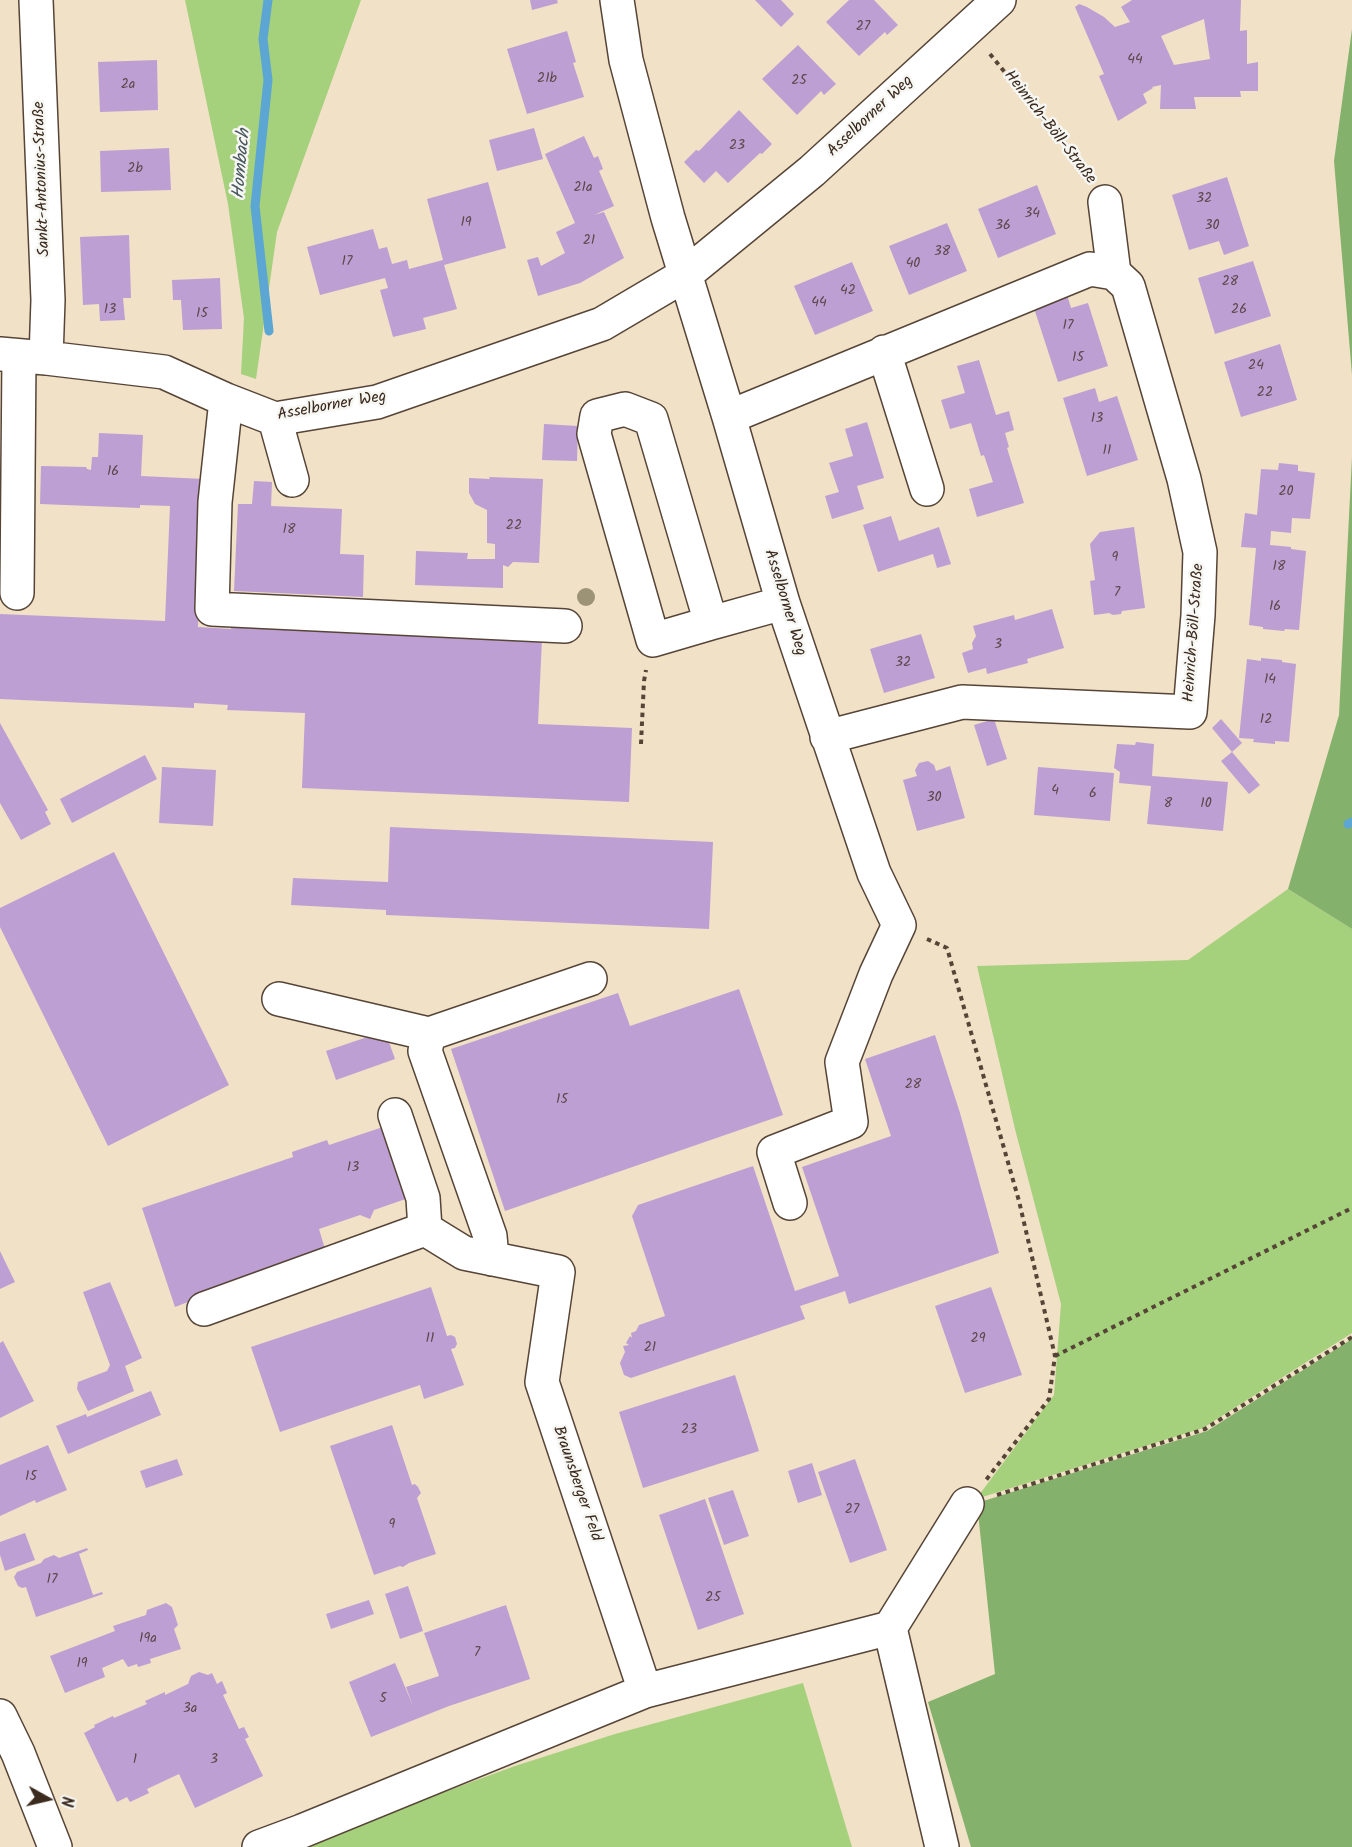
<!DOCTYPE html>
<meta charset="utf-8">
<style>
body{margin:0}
#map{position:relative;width:1352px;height:1847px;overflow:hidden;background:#f1e1c7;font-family:Kalam,sans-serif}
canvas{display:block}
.north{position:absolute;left:18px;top:1769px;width:60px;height:60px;-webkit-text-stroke:4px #f6f6f2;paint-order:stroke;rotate:98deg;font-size:16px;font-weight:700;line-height:24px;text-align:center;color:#3b2a1e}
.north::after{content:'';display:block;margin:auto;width:21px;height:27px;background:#3b2a1e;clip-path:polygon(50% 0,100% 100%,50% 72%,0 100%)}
</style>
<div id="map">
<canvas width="1352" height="1847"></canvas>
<div class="north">N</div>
</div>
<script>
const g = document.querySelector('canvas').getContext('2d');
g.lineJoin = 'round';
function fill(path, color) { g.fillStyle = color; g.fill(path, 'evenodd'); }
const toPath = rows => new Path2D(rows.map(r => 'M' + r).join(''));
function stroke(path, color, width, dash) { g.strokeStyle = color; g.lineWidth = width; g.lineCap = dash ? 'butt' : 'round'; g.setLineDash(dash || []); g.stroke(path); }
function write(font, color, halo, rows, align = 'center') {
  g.font = font + ' Kalam,sans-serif'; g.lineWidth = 5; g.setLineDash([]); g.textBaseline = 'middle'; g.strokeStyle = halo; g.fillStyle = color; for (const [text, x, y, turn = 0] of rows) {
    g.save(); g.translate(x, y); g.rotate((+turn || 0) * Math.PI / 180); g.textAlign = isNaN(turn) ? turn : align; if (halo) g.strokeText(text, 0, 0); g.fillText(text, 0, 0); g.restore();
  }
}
fill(toPath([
 [185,0,361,0,277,232,256,379,241,374,244,318,228,204],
 [1288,889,1352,929,1352,1333,1203,1428,976,1499,1054,1395,1061,1304,1015,1129,977,966,1188,960],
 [803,1683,852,1847,306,1847,417,1802,515,1766,615,1734]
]), '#a5d07c');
fill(toPath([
 [1352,29,1352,375,1334,161],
 [1352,457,1352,929,1288,889,1339,715],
 [1352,1339,1352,1847,971,1847,928,1702,995,1674,977,1503,1207,1431]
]), '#84b26c');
stroke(toPath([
 [268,0,263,39,268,80,255,206,269,331],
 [1348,824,1352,822]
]), '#5ba6d3', 9);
fill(toPath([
 [530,0,557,0,558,3,532,10],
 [755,0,781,0,794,14,781,27],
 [849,0,874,0,898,25,887,35,885,32,859,56,826,22],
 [1132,0,1241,0,1240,31,1247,30,1247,64,1258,62,1258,91,1240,91,1241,97,1194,97,1196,109,1160,109,1161,85,1152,87,1153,88,1143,94,1147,103,1118,121,1099,76,1104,74,1075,7,1079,4,1087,7,1104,17,1115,27,1130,22,1121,7],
 [1204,19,1210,59,1174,65,1161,36],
 [567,31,576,62,573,63,584,97,527,114,507,49],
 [798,45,836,84,824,95,821,91,797,115,762,79],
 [157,60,158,110,100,112,98,62],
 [739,110,772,144,762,154,760,153,728,183,716,171,704,183,684,162,696,150,699,151],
 [534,128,543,159,497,171,489,140],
 [584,136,594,158,598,156,603,169,599,171,614,206,594,215,604,212,624,258,580,283,538,296,527,260,538,257,541,266,565,253,556,232,575,223,545,154],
 [169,148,171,190,101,192,100,151],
 [1227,177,1249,246,1224,255,1219,241,1189,250,1172,195],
 [488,182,506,248,444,265,457,309,423,318,426,329,393,337,380,290,388,288,385,278,320,295,307,247,373,229,379,249,387,247,392,264,407,260,409,269,443,260,427,199],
 [1037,185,1056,234,998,258,978,209],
 [947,223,967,271,909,295,889,246],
 [129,235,131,298,123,298,125,320,100,321,99,304,83,305,80,237],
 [1253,261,1271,316,1215,334,1198,278],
 [852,262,873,311,815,335,794,286],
 [220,278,222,329,183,330,181,300,173,300,172,280],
 [1066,291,1071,308,1088,303,1108,366,1058,382,1033,305],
 [1280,344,1297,400,1241,417,1224,362],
 [979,360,996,415,1009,411,1014,430,1005,433,1009,447,1007,448,1024,503,977,517,969,489,993,482,984,455,981,456,971,423,950,429,941,400,965,393,957,366],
 [1095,388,1099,402,1117,396,1138,460,1087,476,1063,398],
 [867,422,884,478,857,486,864,509,832,519,825,496,839,492,829,463,853,456,845,429],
 [544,424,578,426,577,461,542,460],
 [99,433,143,435,141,476,204,479,198,627,231,629,232,625,542,639,538,724,632,728,629,802,302,788,305,713,227,710,228,705,194,703,194,708,0,699,0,614,165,621,170,506,140,505,140,508,40,504,41,466,86,467,87,469,91,470,92,457,98,457],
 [1279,463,1298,465,1298,471,1315,473,1310,519,1292,518,1291,533,1271,531,1270,545,1291,547,1291,549,1306,551,1299,630,1285,629,1284,631,1263,629,1263,627,1249,625,1256,548,1241,547,1245,513,1257,515,1261,469,1278,470],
 [489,477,543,479,539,563,513,562,508,567,503,565,503,588,415,585,416,551,468,553,467,559,495,559,495,544,487,543,487,510,475,504,469,493,469,478,490,479],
 [254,481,272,482,271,506,342,509,340,554,364,555,363,597,234,591,238,504,252,504],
 [891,516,899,541,939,527,951,564,937,568,933,554,878,572,863,525],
 [1134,527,1145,608,1122,611,1121,614,1113,615,1109,613,1094,615,1090,581,1095,580,1090,544,1100,532],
 [1052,609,1064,648,1027,659,1028,663,987,674,986,668,968,673,962,653,973,649,972,643,976,636,973,626,1014,615,1015,620],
 [921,634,935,678,884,693,870,649],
 [1261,658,1282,660,1282,662,1296,664,1289,742,1275,741,1275,744,1253,742,1254,739,1239,738,1247,659,1261,661],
 [994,719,1007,759,987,766,974,725],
 [1221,719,1242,743,1232,752,1260,785,1249,794,1221,761,1232,752,1212,728],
 [0,723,48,810,45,812,51,824,21,840,0,803],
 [1136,742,1154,744,1152,776,1228,782,1223,831,1147,824,1151,786,1119,783,1120,772,1114,768,1117,744,1135,745],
 [145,755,157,779,72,823,60,799],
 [928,761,934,765,936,771,950,766,965,818,917,831,903,780,917,776,915,770,919,763],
 [162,767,216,770,213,826,159,823],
 [1038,767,1114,773,1110,821,1034,815],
 [390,827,713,842,709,929,386,915,386,910,291,905,293,878,388,882],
 [114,852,229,1085,108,1146,0,927,0,908],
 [739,989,783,1115,505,1211,451,1049,618,993,630,1026],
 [385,1031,395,1059,336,1080,326,1051],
 [935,1035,960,1113,999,1253,849,1304,845,1291,800,1306,805,1319,631,1378,624,1375,620,1363,625,1352,623,1346,629,1345,626,1343,630,1336,632,1338,631,1333,636,1331,639,1325,665,1316,632,1216,638,1205,753,1166,795,1291,839,1276,802,1167,891,1136,865,1059],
 [392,1124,417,1195,374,1210,370,1219,360,1215,319,1229,325,1249,175,1307,142,1208,293,1157,292,1152,327,1140,329,1145],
 [0,1251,15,1282,0,1289],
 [110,1282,142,1358,125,1366,134,1391,88,1411,77,1389,78,1382,107,1371,110,1365,83,1292],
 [431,1287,447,1336,451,1335,455,1337,457,1344,455,1348,451,1349,464,1385,424,1399,420,1385,280,1432,251,1347],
 [991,1287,1022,1375,965,1393,935,1306],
 [3,1341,34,1401,0,1418,0,1343],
 [735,1375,759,1451,643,1488,619,1412],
 [151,1391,161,1415,68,1454,56,1426,86,1414,87,1417],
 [392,1425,412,1485,415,1484,418,1487,421,1493,417,1498,436,1554,409,1563,403,1567,400,1566,374,1575,330,1446],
 [48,1445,67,1490,36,1503,35,1500,0,1516,0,1465],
 [177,1459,183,1475,146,1488,140,1471],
 [855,1459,887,1550,850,1563,818,1472],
 [812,1463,822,1495,798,1503,788,1471],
 [733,1490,749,1536,724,1545,708,1498],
 [705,1499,744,1614,698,1630,659,1515],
 [25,1533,35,1560,5,1571,0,1555,0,1542],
 [87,1548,88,1550,79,1554,93,1595,102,1592,103,1594,36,1617,26,1587,22,1588,18,1586,14,1577,17,1572,41,1563,44,1559,54,1555,59,1558],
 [408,1586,423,1631,400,1639,385,1594],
 [369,1600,374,1614,331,1629,326,1614],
 [166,1603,172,1607,178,1625,174,1629,181,1649,150,1659,151,1663,138,1667,137,1664,128,1667,123,1659,102,1668,105,1677,65,1693,50,1656,115,1631,113,1626,146,1615,147,1610],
 [506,1605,530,1679,449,1706,371,1737,349,1682,395,1663,413,1706,406,1687,439,1676,424,1633],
 [199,1672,208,1675,212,1673,217,1684,222,1681,227,1693,223,1695,239,1729,244,1727,249,1737,245,1739,263,1776,195,1808,179,1774,147,1789,149,1793,130,1802,127,1797,117,1802,84,1733,95,1727,94,1725,113,1716,114,1718,147,1704,145,1701,165,1692,165,1695,188,1684,191,1676]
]), '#be9fd3');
const minor = toPath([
 [36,0,48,300,46,358],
 [617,0,626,60,668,218,729,417,783,603,874,873,899,925,876,974,842,1062,851,1122,774,1152,790,1203],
 [1105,202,1114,273],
 [884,352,927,489],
 [0,354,46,358,164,372,226,400,275,419,377,402,602,324,685,275,812,171,999,0],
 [226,400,215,502,212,609,565,626],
 [729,417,1090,269,1114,273,1128,286,1184,479,1200,552,1198,615,1190,712,962,702,827,737],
 [275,419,292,480],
 [17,593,19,356],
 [711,623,651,419,625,409,597,416,594,434,653,640,711,623,783,603],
 [279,999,429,1034],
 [395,1115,423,1198,425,1229],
 [492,1259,490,1236,425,1051,429,1034,590,979],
 [204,1309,425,1229,464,1253,558,1272,542,1382,645,1691],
 [259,1847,302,1831,645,1691,890,1628],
 [942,1847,890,1628,967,1504]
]);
const major = toPath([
 [0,1716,18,1753,55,1847]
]);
stroke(minor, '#564537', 36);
stroke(major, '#564537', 36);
stroke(toPath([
 [990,54,1089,175],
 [641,744,644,681,646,670],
 [927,939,947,948,1019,1201,1055,1356,1049,1399,986,1480],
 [1055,1356,1352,1208],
 [997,1495,1205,1429,1352,1337]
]), '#564537', 4, [4.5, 4.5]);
stroke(minor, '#fff', 33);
stroke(major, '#fff', 33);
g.fillStyle = '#9c9377';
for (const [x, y] of [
 [586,597]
]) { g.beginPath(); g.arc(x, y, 9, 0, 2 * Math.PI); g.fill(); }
write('14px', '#5c474b', null, [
 ["27",863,28],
 ["44",1135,61],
 ["21b",547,80],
 ["25",799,82],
 ["2a",128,86],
 ["23",737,147],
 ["2b",135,170],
 ["21a",583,189],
 ["32",1204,200],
 ["34",1032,215],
 ["19",466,224],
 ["36",1003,227],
 ["30",1212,227],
 ["21",589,242],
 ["38",942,253],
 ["17",347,263],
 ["40",913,265],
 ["28",1230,283],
 ["42",848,292],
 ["44",819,304],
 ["13",110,311],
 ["26",1239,311],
 ["15",202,315],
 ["17",1068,327],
 ["15",1078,359],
 ["24",1256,367],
 ["22",1265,394],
 ["13",1097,420],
 ["11",1107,452],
 ["16",113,473],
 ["20",1286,493],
 ["22",514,527],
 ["18",289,531],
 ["9",1115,559],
 ["18",1279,568],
 ["7",1117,594],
 ["16",1275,608],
 ["3",998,646],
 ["32",903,664],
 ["14",1270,681],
 ["12",1266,721],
 ["4",1055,792],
 ["6",1093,795],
 ["30",934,799],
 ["8",1168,805],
 ["10",1206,805],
 ["28",913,1086],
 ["15",562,1101],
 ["13",353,1169],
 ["11",430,1340],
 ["29",978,1340],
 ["21",650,1349],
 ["23",689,1431],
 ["15",31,1478],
 ["27",852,1511],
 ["9",392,1526],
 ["17",52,1581],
 ["25",713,1599],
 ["19a",148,1640],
 ["7",477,1654],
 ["19",82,1665],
 ["5",383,1700],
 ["3a",190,1710],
 ["1",135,1761],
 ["3",214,1761]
]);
write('16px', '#3b2a1e', '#f6f6f2', [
 ["Asselborner Weg",871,117,-43],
 ["Heinrich-Böll-Straße",1049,128,52],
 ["Sankt-Antonius-Straße",43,179,-92],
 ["Asselborner Weg",332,407,-10],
 ["Asselborner Weg",784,603,73],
 ["Heinrich-Böll-Straße",1195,633,-86],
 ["Braunsberger Feld",576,1484,71]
]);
write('italic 18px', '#46555d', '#f6f6f2', [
 ["Hombach",243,164,-85]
]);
</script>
